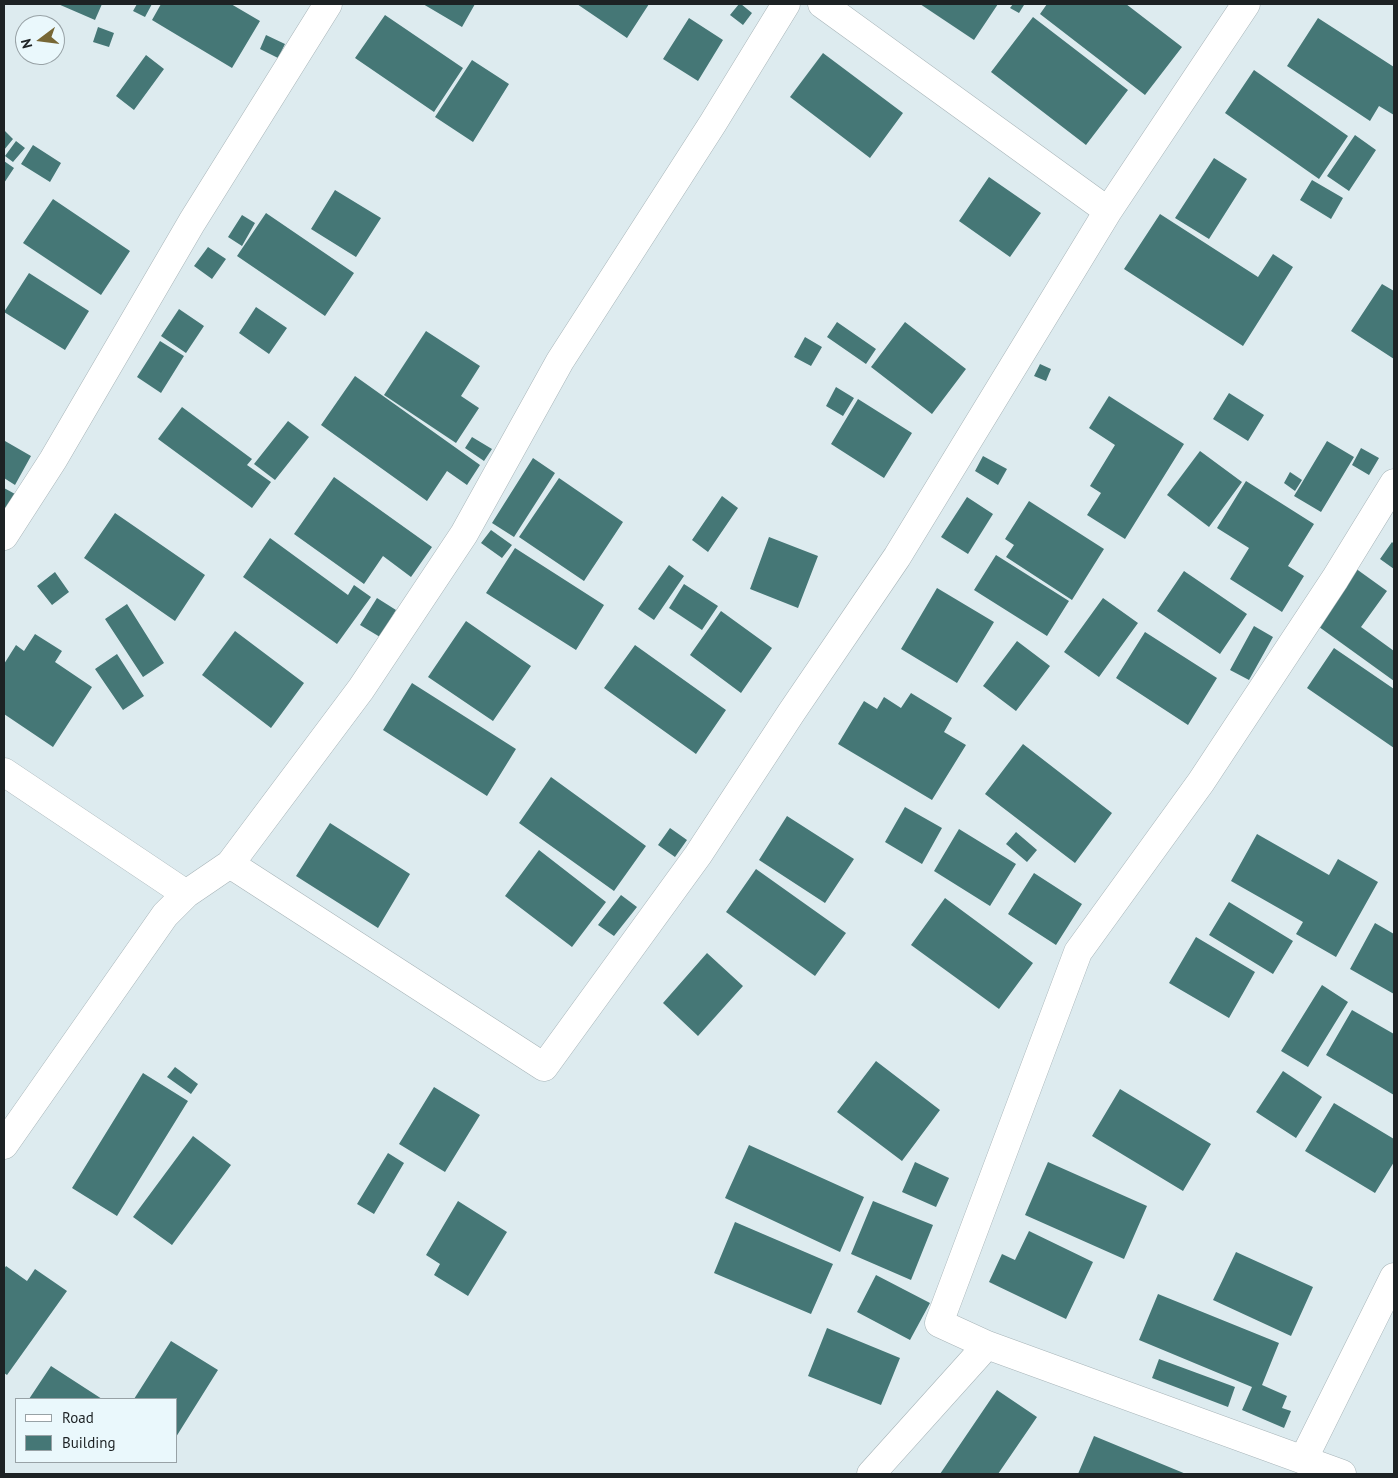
<!DOCTYPE html>
<style>
body{margin:0}
#map{position:relative;width:1398px;height:1478px;overflow:hidden;background:#ddebef;font-family:"PT Sans",sans-serif}
canvas{display:block}
.frame{position:absolute;inset:0;border:5px solid #1d2224;pointer-events:none}
.legend{position:absolute;left:15px;top:1398px;width:162px;height:65px;box-sizing:border-box;background:#eaf8fc;border:1px solid #98a2a6;margin:0;padding:6px 9px;list-style:none;font-size:15px;color:#1d2224}
.legend li{display:flex;align-items:center;gap:10px;height:25px}
.legend b{width:25px;border:1px solid #98a2a6}
.north{position:absolute;left:15px;top:15px;width:50px;height:50px;box-sizing:border-box;background:#eaf8fc;border:1px solid #98a2a6;border-radius:50%;rotate:255deg;font-size:14px;font-weight:700;line-height:20px;text-align:center;color:#1d2224}
.north::after{content:'';display:block;margin:auto;width:18px;height:22px;background:#776735;clip-path:polygon(50% 0,100% 100%,50% 72%,0 100%)}
</style>
<div id="map">
<canvas width="1398" height="1478"></canvas>
<div class="frame"></div>
<ul class="legend">
<li><b style="height:6px;background:#fff"></b>Road</li>
<li><b style="height:14px;background:#457776"></b>Building</li>
</ul>
<div class="north">N</div>
</div>
<script>
const g = document.querySelector('canvas').getContext('2d');
g.lineJoin = 'round';
function fill(path, color) { g.fillStyle = color; g.fill(path, 'evenodd'); }
const toPath = rows => new Path2D(rows.map(r => 'M' + r).join(''));
function stroke(path, color, width, dash) { g.strokeStyle = color; g.lineWidth = width; g.lineCap = dash ? 'butt' : 'round'; g.setLineDash(dash || []); g.stroke(path); }
fill(toPath([
 [58,4,102,4,95,20],
 [137,4,152,4,145,17,133,11],
 [161,4,231,4,260,21,232,68,152,20],
 [423,4,475,4,462,27],
 [577,4,649,4,627,38],
 [739,4,741,4,752,13,743,25,730,15],
 [920,4,998,4,974,40],
 [1013,4,1024,5,1019,13,1010,8],
 [1047,4,1126,4,1182,47,1145,95,1040,14],
 [385,15,463,68,434,112,355,58],
 [1033,17,1128,90,1086,145,991,72],
 [689,18,723,40,698,81,663,59],
 [1318,18,1394,67,1394,115,1379,106,1370,121,1287,66],
 [98,27,114,33,109,47,93,42],
 [266,35,285,44,278,58,260,49],
 [823,53,903,113,870,158,790,97],
 [146,55,164,69,134,110,116,96],
 [472,60,509,84,473,142,435,117],
 [1254,70,1348,136,1319,179,1225,113],
 [4,130,13,139,4,150],
 [1355,135,1376,150,1349,191,1327,176],
 [16,141,25,148,13,162,5,156],
 [33,145,61,163,50,182,21,164],
 [1214,158,1247,179,1209,239,1175,218],
 [4,161,14,168,4,183],
 [989,177,1041,213,1010,257,959,221],
 [1312,180,1343,198,1331,219,1300,200],
 [335,190,381,218,356,257,311,229],
 [53,199,130,251,101,295,23,243],
 [266,213,354,273,325,316,237,256],
 [1160,214,1258,277,1273,254,1293,267,1243,346,1124,269],
 [242,215,255,223,242,246,228,237],
 [208,247,226,259,212,279,194,266],
 [29,273,89,311,65,350,4,312],
 [1382,284,1394,291,1394,359,1351,331],
 [256,307,287,328,269,354,239,333],
 [179,309,204,326,186,353,161,336],
 [837,322,876,349,866,364,827,337],
 [905,322,966,369,932,414,871,367],
 [426,331,480,366,461,396,479,408,456,443,384,395],
 [805,337,822,347,811,366,794,357],
 [160,341,184,356,161,393,137,377],
 [1040,364,1051,369,1046,381,1034,376],
 [355,376,480,465,467,485,447,471,427,501,321,425],
 [836,387,854,398,843,416,826,406],
 [1229,393,1264,415,1248,441,1213,419],
 [1109,396,1184,444,1125,539,1087,515,1101,493,1090,486,1115,445,1089,428],
 [858,399,912,433,884,478,831,444],
 [182,407,252,459,247,465,271,482,252,508,158,439],
 [288,421,309,437,275,480,254,464],
 [472,437,492,449,484,461,465,448],
 [5,441,31,456,15,485,4,478],
 [1327,441,1354,457,1321,512,1294,496],
 [1361,448,1379,458,1369,475,1352,465],
 [1200,451,1242,482,1209,527,1167,495],
 [983,456,1007,469,998,485,975,471],
 [533,458,555,473,514,537,492,523],
 [1290,472,1302,480,1295,491,1284,483],
 [334,477,432,547,411,577,383,556,364,584,294,534],
 [559,478,623,522,584,581,519,537],
 [1246,481,1314,524,1288,566,1304,576,1282,612,1230,579,1249,548,1217,528],
 [4,488,15,494,4,514],
 [722,496,738,508,708,552,692,540],
 [967,497,993,514,968,554,941,537],
 [1029,501,1104,549,1072,600,1006,557,1014,545,1005,539],
 [115,513,205,575,175,621,84,558],
 [491,530,512,545,502,558,481,543],
 [769,537,818,556,798,608,750,589],
 [270,538,348,595,354,585,371,597,337,644,243,577],
 [1392,542,1394,544,1394,569,1380,559],
 [515,548,604,605,576,650,486,593],
 [996,555,1069,601,1047,636,974,590],
 [669,565,684,576,654,620,638,609],
 [1355,568,1387,591,1361,627,1394,651,1394,681,1315,624],
 [1184,571,1247,614,1220,654,1157,611],
 [55,572,69,592,52,605,37,586],
 [684,584,718,606,702,630,669,608],
 [937,588,994,622,957,683,901,649],
 [377,598,396,610,380,637,360,625],
 [1103,598,1138,623,1099,677,1064,652],
 [127,604,164,663,143,677,105,619],
 [721,611,772,648,741,693,690,655],
 [466,621,531,666,493,721,428,677],
 [1254,626,1273,637,1249,680,1230,670],
 [235,631,304,683,271,728,202,675],
 [1145,632,1217,678,1188,725,1116,678],
 [35,634,62,651,55,662,92,687,53,747,4,714,4,664,16,645,24,651],
 [1017,641,1050,666,1016,711,983,686],
 [635,645,726,710,696,754,604,688],
 [1334,648,1394,689,1394,748,1307,688],
 [117,654,144,696,123,710,95,669],
 [412,683,516,749,487,796,383,730],
 [911,693,952,718,944,732,966,745,932,800,838,744,864,701,877,709,884,697,901,708],
 [1023,744,1112,813,1075,863,985,794],
 [551,777,646,846,614,891,519,823],
 [905,807,942,828,922,864,885,842],
 [787,816,854,859,825,903,759,860],
 [330,823,410,874,378,928,296,876],
 [670,828,687,840,675,857,658,845],
 [959,829,1016,864,990,906,934,871],
 [1016,832,1037,850,1027,862,1006,844],
 [1257,834,1329,875,1338,859,1378,882,1336,957,1296,934,1303,922,1231,881],
 [539,850,606,902,572,947,505,896],
 [756,869,846,933,815,976,726,912],
 [1034,873,1082,904,1056,945,1008,914],
 [621,895,637,907,614,936,598,925],
 [945,898,1033,963,999,1009,911,945],
 [1229,902,1293,941,1273,974,1209,935],
 [1375,923,1394,934,1394,994,1350,969],
 [1196,937,1255,972,1229,1018,1169,983],
 [707,953,743,986,698,1036,663,1003],
 [1322,985,1348,1002,1308,1067,1281,1051],
 [1352,1010,1394,1034,1394,1095,1326,1055],
 [876,1061,940,1110,902,1161,837,1112],
 [175,1067,198,1084,191,1094,167,1077],
 [1283,1071,1322,1097,1296,1138,1256,1112],
 [143,1073,188,1101,117,1216,72,1188],
 [434,1087,480,1115,445,1172,399,1144],
 [1120,1089,1211,1144,1183,1191,1092,1136],
 [1334,1103,1394,1139,1394,1162,1375,1193,1305,1151],
 [193,1136,231,1165,172,1245,133,1217],
 [749,1145,864,1197,840,1252,725,1198],
 [388,1153,404,1163,374,1214,357,1204],
 [915,1162,949,1178,936,1207,902,1192],
 [1048,1162,1147,1206,1124,1259,1025,1215],
 [458,1201,507,1232,468,1296,434,1275,440,1264,426,1255],
 [873,1201,933,1225,911,1280,851,1254],
 [735,1222,833,1264,811,1314,714,1273],
 [1029,1231,1093,1262,1066,1319,989,1282,1002,1254,1015,1260],
 [1236,1252,1313,1287,1291,1336,1213,1300],
 [6,1266,27,1281,35,1269,67,1291,7,1375,4,1373,4,1269],
 [876,1275,930,1303,910,1340,857,1312],
 [1158,1294,1279,1343,1262,1385,1287,1396,1282,1408,1291,1411,1284,1428,1242,1410,1252,1387,1139,1340],
 [827,1328,900,1358,881,1405,808,1376],
 [171,1341,218,1370,176,1437,176,1399,134,1399],
 [1159,1359,1235,1387,1228,1407,1152,1378],
 [51,1366,102,1399,29,1399],
 [997,1390,1037,1417,998,1474,940,1474],
 [1094,1436,1186,1474,1078,1474]
]), '#457776');
const minor = toPath([
 [1108,211,1246,4],
 [4,536,53,460,192,222,328,4],
 [4,772,186,894],
 [230,864,544,1067,698,855,791,713,897,557,1108,211,822,4],
 [4,1145,165,915,186,894,230,864,361,689,464,534,560,361,713,123,786,4],
 [1303,1460,1394,1277],
 [871,1474,987,1345],
 [1342,1474,987,1345,939,1323,1078,952,1201,782,1335,579,1394,483]
]);
stroke(minor, '#a7b4b8', 29);
stroke(minor, '#fff', 28);
</script>
